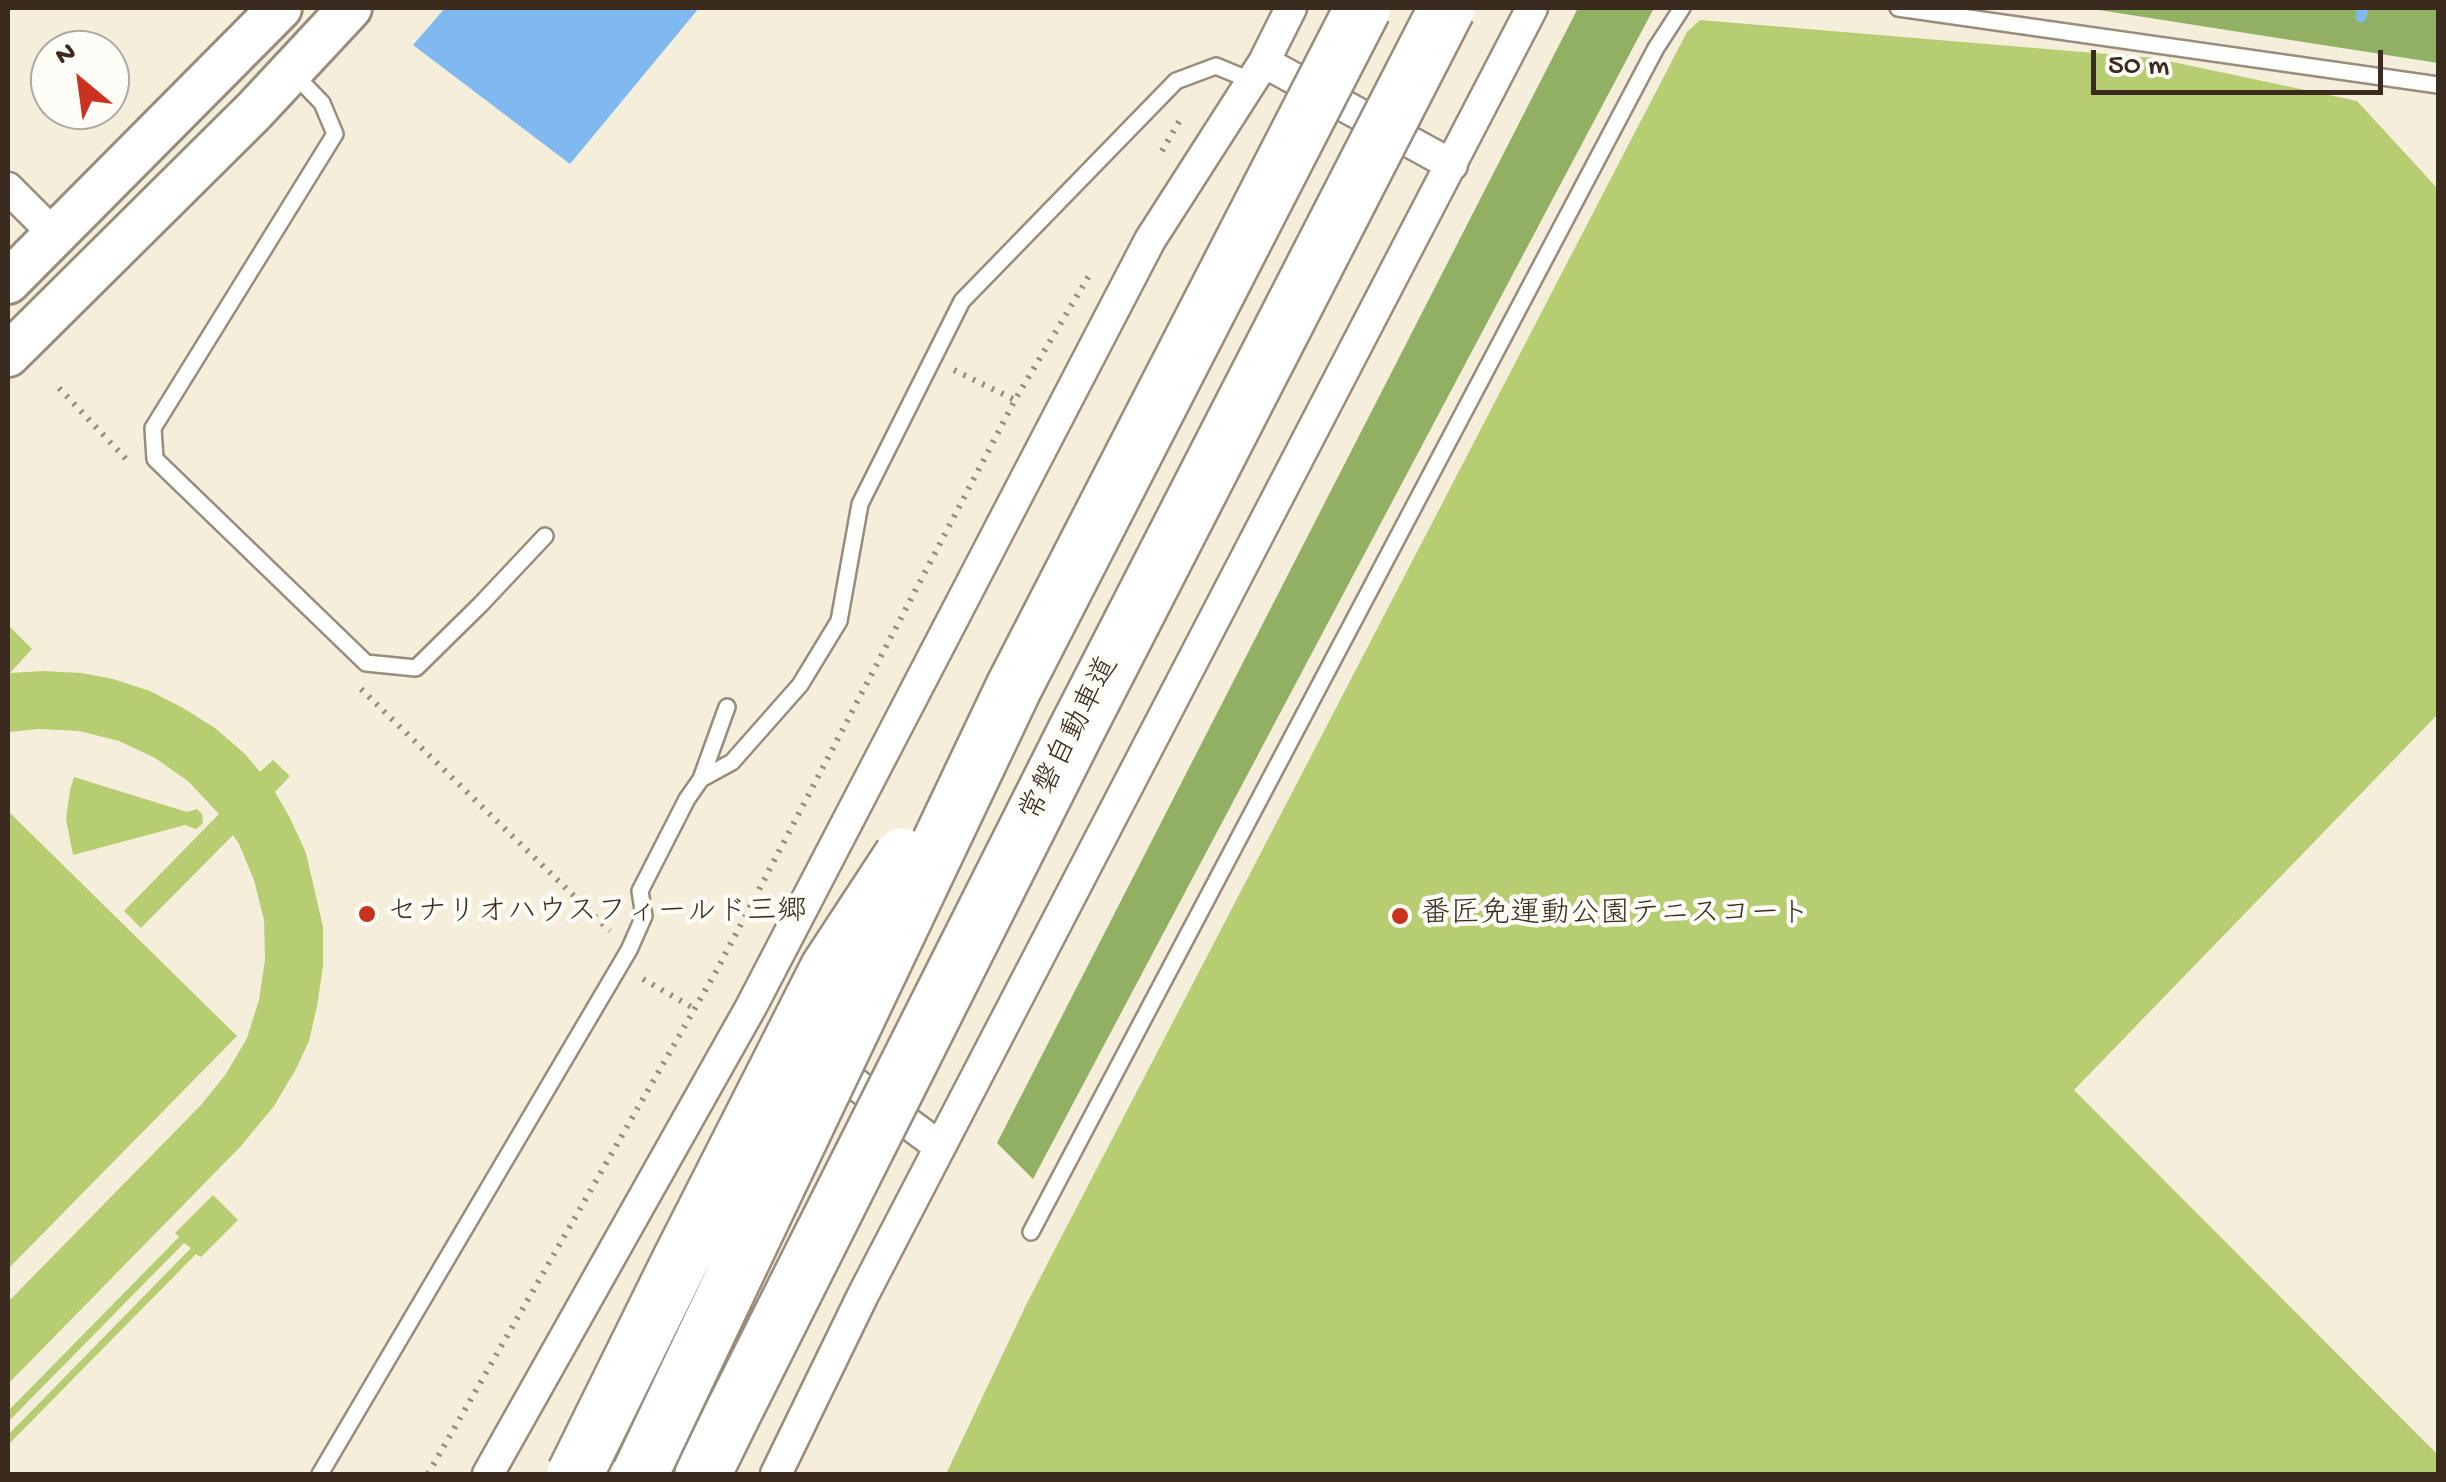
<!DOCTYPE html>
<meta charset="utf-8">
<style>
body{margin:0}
#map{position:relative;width:2446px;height:1482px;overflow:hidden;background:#f5eedb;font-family:"Gochi Hand",sans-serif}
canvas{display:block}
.frame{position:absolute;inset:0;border:10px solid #3b2a1e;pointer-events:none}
.north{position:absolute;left:30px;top:30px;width:100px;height:100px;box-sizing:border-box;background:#fdfcf7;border:2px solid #afa8a0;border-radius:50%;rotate:331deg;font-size:28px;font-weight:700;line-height:40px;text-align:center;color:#3b2a1e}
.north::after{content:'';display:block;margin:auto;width:35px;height:45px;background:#c8321e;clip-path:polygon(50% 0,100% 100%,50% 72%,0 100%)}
.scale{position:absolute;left:2091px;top:50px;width:292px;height:45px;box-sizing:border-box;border:5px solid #3b2a1e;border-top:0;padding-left:12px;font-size:30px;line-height:35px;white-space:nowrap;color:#3b2a1e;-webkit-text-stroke:8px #fdfcf7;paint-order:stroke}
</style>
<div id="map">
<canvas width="2446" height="1482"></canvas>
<div class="frame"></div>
<div class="north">N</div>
<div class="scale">50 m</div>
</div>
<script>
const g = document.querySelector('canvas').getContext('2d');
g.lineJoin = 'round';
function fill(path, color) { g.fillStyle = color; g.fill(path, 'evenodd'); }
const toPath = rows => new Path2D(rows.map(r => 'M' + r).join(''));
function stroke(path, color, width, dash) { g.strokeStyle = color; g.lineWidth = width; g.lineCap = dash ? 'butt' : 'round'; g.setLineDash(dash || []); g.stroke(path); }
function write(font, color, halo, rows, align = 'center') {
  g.font = font + ' "Gochi Hand","Klee One",sans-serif'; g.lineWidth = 9; g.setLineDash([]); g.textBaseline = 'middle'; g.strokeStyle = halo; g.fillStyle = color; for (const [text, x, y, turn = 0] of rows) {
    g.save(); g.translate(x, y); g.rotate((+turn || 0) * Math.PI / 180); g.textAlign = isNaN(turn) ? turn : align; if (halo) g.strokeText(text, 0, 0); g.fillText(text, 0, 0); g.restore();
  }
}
fill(toPath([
 [1700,20,2154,58,2357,101,2438,189,2438,714,2074,1090,2438,1455,2438,1474,946,1474,1027,1303,1687,32],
 [8,625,32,649,10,673,43,671,81,673,113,679,150,691,183,708,215,728,245,754,260,772,273,760,290,776,275,792,290,818,306,853,323,927,323,966,317,1006,309,1041,296,1069,274,1106,241,1146,8,1384,8,1302,201,1105,226,1074,247,1038,259,1000,265,960,264,920,254,880,239,844,233,835,141,928,124,911,219,814,188,781,155,758,119,741,79,731,39,729,8,732],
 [74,777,187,812,197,809,202,814,203,823,196,829,185,825,73,855,66,819,70,790],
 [8,811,237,1036,8,1269],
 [213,1195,238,1220,201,1257,196,1254,8,1445,8,1435,191,1248,184,1243,8,1422,8,1411,179,1237,175,1233]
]), '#b7cd72');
fill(toPath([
 [1578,8,1654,8,1033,1179,997,1143],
 [2086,8,2438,8,2438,63]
]), '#91b064');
fill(toPath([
 [445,8,699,8,570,164,413,45]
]), '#7fb9f0');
stroke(toPath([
 [2361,17,2363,8]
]), '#7fb9f0', 11);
const lane = toPath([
 [1898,8,2438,85],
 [294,74,322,103,335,134,153,428,155,459,366,663,416,668,481,604,545,536],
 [701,779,727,707],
 [1031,1232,1656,48,1682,8],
 [320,1474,629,950,644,916,640,891,687,799,701,779,732,762,800,685,839,621,860,504,962,301,1176,81,1216,66,1252,81]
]);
const street = toPath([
 [1264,62,1452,165],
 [8,188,55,235],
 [822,1059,940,1147],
 [488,1474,751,1007,1150,240,1264,62,1291,8],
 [776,1474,863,1295,1532,8]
]);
const secondary = toPath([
 [8,282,280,8],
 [8,355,254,111,350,8]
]);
const highway = toPath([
 [703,1474,731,1417]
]);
stroke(lane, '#988c7c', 20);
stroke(street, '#988c7c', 35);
stroke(secondary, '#988c7c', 48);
stroke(highway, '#988c7c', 60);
stroke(toPath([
 [1162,151,1181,118],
 [954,370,1015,400],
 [59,388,127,460],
 [361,689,610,931],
 [643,979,695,1009],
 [428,1474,718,968,1015,400,1090,274]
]), '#988c7c', 6, [2.5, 8]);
stroke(lane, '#fff', 15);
stroke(street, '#fff', 30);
stroke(secondary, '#fff', 42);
stroke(highway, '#fff', 55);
const highwayBridge = toPath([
 [731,1417,1075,733,1447,8],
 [575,1474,679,1263,828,969,902,856],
 [640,1474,1014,687,1363,8]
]);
stroke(highwayBridge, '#988c7c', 60, []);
stroke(highwayBridge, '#fff', 55);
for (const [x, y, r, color] of [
 [367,914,10,"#c8321e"],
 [1400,916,10,"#c8321e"]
]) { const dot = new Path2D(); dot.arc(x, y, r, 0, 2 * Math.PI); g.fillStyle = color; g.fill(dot); stroke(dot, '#fdfcf7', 4); }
write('30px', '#3b2a1e', '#fdfcf7', [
 ["常磐自動車道",1072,740,-63]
]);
write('30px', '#3b2a1e', '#fdfcf7', [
 ["セナリオハウスフィールド三郷",387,914],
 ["番匠免運動公園テニスコート",1420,916]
], 'left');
</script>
